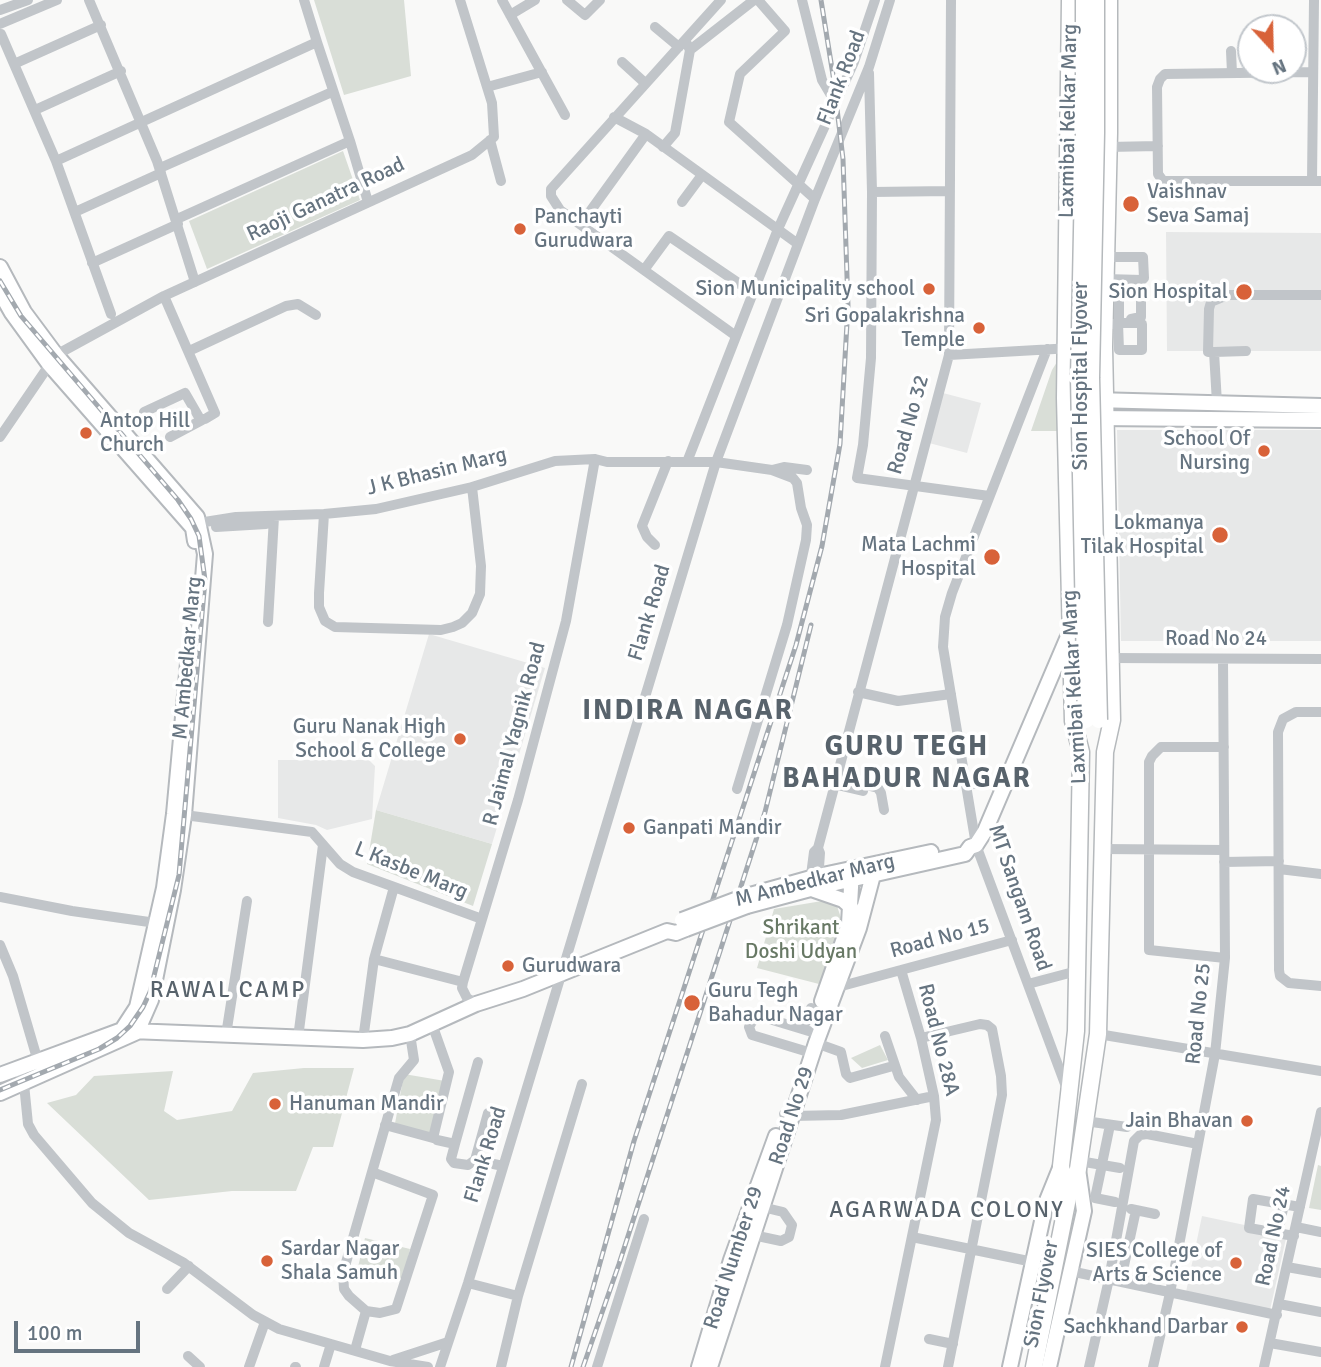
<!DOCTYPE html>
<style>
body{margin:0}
#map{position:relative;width:1321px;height:1367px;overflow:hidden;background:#f9f9f8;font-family:Signika,sans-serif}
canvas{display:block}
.north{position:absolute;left:1237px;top:14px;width:70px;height:70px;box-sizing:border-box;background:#fff;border:2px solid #c2c7cc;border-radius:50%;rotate:158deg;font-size:19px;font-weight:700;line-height:28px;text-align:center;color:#667480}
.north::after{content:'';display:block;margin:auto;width:24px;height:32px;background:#d86239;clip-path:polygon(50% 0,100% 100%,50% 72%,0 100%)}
.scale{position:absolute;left:14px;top:1321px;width:126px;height:32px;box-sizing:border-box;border:4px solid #667480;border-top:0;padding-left:9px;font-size:21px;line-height:24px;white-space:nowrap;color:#667480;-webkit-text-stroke:5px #fff;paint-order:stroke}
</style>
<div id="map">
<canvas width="1321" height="1367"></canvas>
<div class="north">N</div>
<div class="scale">100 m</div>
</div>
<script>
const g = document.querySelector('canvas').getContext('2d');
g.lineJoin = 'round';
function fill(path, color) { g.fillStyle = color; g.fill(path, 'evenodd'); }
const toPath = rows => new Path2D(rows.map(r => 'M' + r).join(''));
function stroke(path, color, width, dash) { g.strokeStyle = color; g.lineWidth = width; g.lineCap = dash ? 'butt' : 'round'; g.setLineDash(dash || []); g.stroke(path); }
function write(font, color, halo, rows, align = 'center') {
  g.font = font + ' Signika,sans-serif'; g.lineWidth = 7; g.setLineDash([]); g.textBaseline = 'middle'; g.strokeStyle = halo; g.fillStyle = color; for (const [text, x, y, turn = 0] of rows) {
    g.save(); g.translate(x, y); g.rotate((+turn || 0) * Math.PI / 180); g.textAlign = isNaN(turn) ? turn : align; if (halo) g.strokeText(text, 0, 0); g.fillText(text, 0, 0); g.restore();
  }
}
fill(toPath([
 [1166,232,1321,233,1321,351,1167,351],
 [943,393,981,403,967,453,929,443],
 [1117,430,1321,430,1321,641,1121,641],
 [429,634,545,668,492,844,376,810],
 [278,760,369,760,375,766,372,819,327,830,316,825,278,818],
 [1202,1216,1287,1234,1270,1310,1186,1292]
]), '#e7e8e8');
fill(toPath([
 [314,0,404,0,411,76,344,95],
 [343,151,360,200,207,269,189,221],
 [1057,362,1058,431,1031,431,1052,370],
 [376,810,492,844,473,906,367,864],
 [822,901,837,906,841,918,841,936,819,984,757,968,774,909],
 [880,1045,888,1060,862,1068,851,1058],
 [304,1068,354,1068,333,1147,313,1147,296,1191,232,1191,149,1200,47,1103,76,1095,94,1076,173,1071,164,1111,177,1120,232,1111,253,1073],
 [404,1074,445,1081,435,1136,394,1129],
 [1318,1165,1321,1166,1321,1210,1309,1208],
 [365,1238,410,1249,402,1282,357,1271]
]), '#d9ded7');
const major = toPath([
 [0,267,24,312,56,355,197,517,205,554,184,815,173,890,151,1000,137,1032,0,1093],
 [0,292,12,313,49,364,193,528,195,541],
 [1095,400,1321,406],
 [1095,418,1321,420],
 [814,890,843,900,851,907],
 [743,897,818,876,931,852],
 [747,906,818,887,965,854,970,847,976,845,985,831,1070,632],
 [822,1001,849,924,852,869],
 [131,1031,363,1040,392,1038,410,1034,476,1004,523,989,667,931,676,933,686,929],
 [0,1075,122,1030,137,1007,164,888,174,814,189,652],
 [699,1367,731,1260,776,1136],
 [710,1367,816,1043,859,928,873,875,872,865],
 [1010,1367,1046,1203,1061,1166],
 [1049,1367,1084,1211,1078,1169]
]);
const highway = toPath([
 [1060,1200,1063,1180,1061,1166,1076,1031,1081,752,1073,721,1065,398,1070,0],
 [1034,1367,1069,1193,1078,1169,1098,1034,1105,752,1112,720,1104,347,1109,133,1109,0]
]);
stroke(major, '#b5b9bd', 18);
stroke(highway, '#b5b9bc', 19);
stroke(toPath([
 [89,0,157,161,195,282],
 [304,0,317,42],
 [502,0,565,115],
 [567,0,585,15,600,0],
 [721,0,551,189,551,196,560,210,736,336],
 [758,0,785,31,740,74,729,122,815,199],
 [802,0,822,80,835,102],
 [0,10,28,0],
 [510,15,535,0],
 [0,24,57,0],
 [655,27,679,47],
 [1,34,56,161,111,314],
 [690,50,754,0],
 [1231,51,1232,73],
 [622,62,645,83],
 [14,64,101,25],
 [1311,72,1165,74,1160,79,1157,87,1158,174,1163,181,1321,181],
 [869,73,872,192,871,358,863,445,857,478,989,496],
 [487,87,542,72],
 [35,110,121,71],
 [614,117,646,134,798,244],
 [490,140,501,181],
 [350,141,368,202],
 [663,147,675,133,690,50,685,40],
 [1108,147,1158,146],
 [56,161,317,42,350,141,177,219],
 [160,168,332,92],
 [1312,181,1314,0],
 [872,192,950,191],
 [682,202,702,175],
 [75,212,161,173],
 [581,224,646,134],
 [92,263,178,224],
 [644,270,669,236,753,293],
 [1105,279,1142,280,1144,278,1143,257,1106,257],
 [1105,290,1141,290,1141,317,1131,319],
 [1119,319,1119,290],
 [1104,324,1115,324,1118,323,1140,323,1142,324,1142,350,1119,350,1118,323],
 [1047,349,952,593,945,617,943,647,976,845,1068,1092],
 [189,351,286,306,298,304,316,315],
 [1214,352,1246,351],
 [949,355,1072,348],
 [1217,403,1214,352,1208,352,1209,309,1211,302,1228,295,1321,295],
 [144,412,185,393,200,419,205,419,215,413,164,296],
 [0,437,56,355,164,296,472,155,494,137,492,103,460,0],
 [170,437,202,420],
 [687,462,778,229,854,62,875,0],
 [324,514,319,593,319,607,325,621,335,627,441,630,453,627,462,623,472,613,480,594,481,566,472,487],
 [192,524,236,517,324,514,376,509,472,487,555,461,595,459,607,462,716,462,772,470,784,467,807,470],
 [216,527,266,524],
 [655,545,647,537,642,526,668,461],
 [268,622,274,517],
 [1111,658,1321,659],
 [858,692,898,701,951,694],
 [1321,712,1296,712,1283,719,1278,732,1279,970,1280,976,1289,983,1321,986],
 [1224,747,1161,747,1152,756,1149,762,1149,950,1225,958],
 [835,777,878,788,881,793,884,810],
 [833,784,863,791],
 [967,784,1006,783],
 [737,789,787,625,806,540,807,525,801,508,797,483,793,478,772,470],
 [177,814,312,832,340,864,353,872,482,919],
 [818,848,949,355,951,0],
 [1103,849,1224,850],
 [1224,862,1279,861],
 [1279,869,1321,874],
 [810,883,814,852,818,848,820,853,818,882],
 [0,897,72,911,163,924],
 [0,945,13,976,39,1065],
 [374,959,463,982],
 [1028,984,1077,971],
 [832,985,838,987,1012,940],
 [476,1004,467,998,462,988,463,982,518,800,566,621,595,459],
 [806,1022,811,1008],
 [1098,1034,1321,1071],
 [226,1035,247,901],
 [885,1036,899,1077,917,1100],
 [298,1038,323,845],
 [921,1038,980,1024,987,1025,992,1029,1001,1076,1002,1095,999,1110,948,1367],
 [363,1040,374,959,394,887],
 [816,1043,841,1052,846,1074,850,1078,893,1066],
 [805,1051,752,1035,749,1027,756,1015,812,1032],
 [18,1068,24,1084,28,1124,34,1135,92,1203,129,1233,184,1263,253,1315,279,1329,390,1361,428,1367],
 [784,1114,792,1116,841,1115,934,1096],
 [1085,1121,1127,1127],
 [385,1125,433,1138,449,1072,432,1024],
 [437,1140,455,1144,478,1062],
 [455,1144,451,1159,454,1163,468,1165,475,1160,503,1166],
 [1103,1159,1110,1125],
 [475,1160,488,1113],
 [1079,1161,1120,1168],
 [1102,1165,1095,1198,1115,1202],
 [372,1172,433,1195,396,1309,380,1313,366,1311,349,1296,344,1289,343,1273,399,1078,414,1060,410,1034],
 [1131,1209,1155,1214],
 [1136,1210,1122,1275,1123,1278,1140,1282,1145,1273],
 [1296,1227,1321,1232],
 [1278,1233,1284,1204],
 [753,1235,781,1241,789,1237,792,1225,783,1212,758,1206],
 [1294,1236,1249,1228,1253,1199,1300,1207],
 [912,1237,1033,1262],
 [1287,1267,1321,1273],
 [1070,1271,1277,1315],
 [468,1283,518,1296,582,1084],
 [167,1289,189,1266],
 [1279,1304,1321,1312],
 [929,1339,953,1344],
 [1270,1343,1321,1352],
 [355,1350,366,1311],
 [188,1356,200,1367],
 [393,1360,448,1342],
 [249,1367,265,1322],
 [295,1367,296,1367],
 [324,1367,331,1344],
 [440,1367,468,1283,716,462,815,199,869,67,890,0],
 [501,1367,518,1296],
 [597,1367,644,1219],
 [885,1367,936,1120,934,1096,921,1038,901,970],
 [1089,1367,1109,1279,1134,1141,1140,1135,1147,1134,1198,1144],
 [1153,1367,1170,1293,1215,1054,1225,958,1223,659],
 [1264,1367,1321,1112]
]), '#c1c5c9', 10);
stroke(major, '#fff', 14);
stroke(highway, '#fff', 16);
const rail = toPath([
 [0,281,21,316,178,500,191,519,199,536,205,580,179,875,150,992,143,1007,130,1026,117,1038,99,1049,0,1090],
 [571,1367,634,1141,796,645,822,546,840,444,848,306,843,159,833,75,821,0],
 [583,1367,619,1264,765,812,811,625]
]);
stroke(rail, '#a3a9af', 5);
stroke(rail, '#fff', 2.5, [8]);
const majorBridge = toPath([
 [682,920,743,897],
 [686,929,747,906]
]);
const highwayBridge = toPath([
 [1084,0,1084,133,1079,378,1086,720],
 [1096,0,1096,133,1091,378,1099,720]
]);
stroke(majorBridge, '#b5b9bd', 18, []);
stroke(highwayBridge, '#b5b9bc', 19, []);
stroke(majorBridge, '#fff', 14);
stroke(highwayBridge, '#fff', 16);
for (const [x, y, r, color] of [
 [1131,204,9,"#d86239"],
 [520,229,7,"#d86239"],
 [929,289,7,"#d86239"],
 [1244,292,9,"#d86239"],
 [979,328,7,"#d86239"],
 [86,433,7,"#d86239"],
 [1264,451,7,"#d86239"],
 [1220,535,9,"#d86239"],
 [992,557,9,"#d86239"],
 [460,739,7,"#d86239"],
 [629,828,7,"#d86239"],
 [508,966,7,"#d86239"],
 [692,1003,9,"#d86239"],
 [275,1104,7,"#d86239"],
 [1247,1121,7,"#d86239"],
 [267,1261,7,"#d86239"],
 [1236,1263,7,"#d86239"],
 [1242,1327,7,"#d86239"]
]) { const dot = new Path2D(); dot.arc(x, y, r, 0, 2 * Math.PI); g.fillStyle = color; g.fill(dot); stroke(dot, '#fff', 2.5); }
write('21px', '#667480', '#fff', [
 ["Flank Road",842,78,-69],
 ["Laxmibai Kelkar Marg",1069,121,-89],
 ["Raoji Ganatra Road",326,200,-25],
 ["Sion Hospital Flyover",1081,376,-90],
 ["Road No 32",909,425,-74],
 ["J K Bhasin Marg",437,472,-14],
 ["Flank Road",650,613,-73],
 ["Road No 24",1216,639],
 ["M Ambedkar Marg",188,658,-85],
 ["Laxmibai Kelkar Marg",1075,687,-93],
 ["R Jaimal Yagnik Road",515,734,-75],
 ["L Kasbe Marg",411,871,22],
 ["M Ambedkar Marg",815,881,-14],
 ["MT Sangam Road",1019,898,71],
 ["Road No 15",940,939,-15],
 ["Road No 25",1199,1014,-84],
 ["Road No 28A",938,1040,76],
 ["Road No 29",792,1116,-72],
 ["Flank Road",486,1155,-73],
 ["Road No 24",1274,1236,-78],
 ["Road Number 29",734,1258,-72],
 ["Sion Flyover",1042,1294,-79]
]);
write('21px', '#667480', '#fff', [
 ["Vaishnav",1147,192,"left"],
 ["Seva Samaj",1147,216,"left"],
 ["Panchayti",534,217,"left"],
 ["Gurudwara",534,241,"left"],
 ["Sion Municipality school",915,289],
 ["Sion Hospital",1228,292],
 ["Sri Gopalakrishna",965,316],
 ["Temple",965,340],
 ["Antop Hill",100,421,"left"],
 ["Church",100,445,"left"],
 ["School Of",1250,439],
 ["Nursing",1250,463],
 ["Lokmanya",1204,523],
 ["Tilak Hospital",1204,547],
 ["Mata Lachmi",976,545],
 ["Hospital",976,569],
 ["Guru Nanak High",446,727],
 ["School & College",446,751],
 ["Ganpati Mandir",643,828,"left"],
 ["Gurudwara",522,966,"left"],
 ["Guru Tegh",708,991,"left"],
 ["Bahadur Nagar",708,1015,"left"],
 ["Hanuman Mandir",289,1104,"left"],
 ["Jain Bhavan",1233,1121],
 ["Sardar Nagar",281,1249,"left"],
 ["Shala Samuh",281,1273,"left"],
 ["SIES College of",1222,1251],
 ["Arts & Science",1222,1275],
 ["Sachkhand Darbar",1228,1327]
], 'right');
write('21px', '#687965', '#fff', [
 ["Shrikant",801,928],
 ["Doshi Udyan",801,952]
]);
g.letterSpacing = '2px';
write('23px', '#58636c', '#fff', [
 ["RAWAL CAMP",228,991],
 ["AGARWADA COLONY",947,1211]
]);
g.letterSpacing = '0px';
g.letterSpacing = '2px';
write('bold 28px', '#58636c', '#fff', [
 ["INDIRA NAGAR",688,712],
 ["GURU TEGH",907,748],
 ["BAHADUR NAGAR",907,780]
]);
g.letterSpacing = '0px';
</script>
